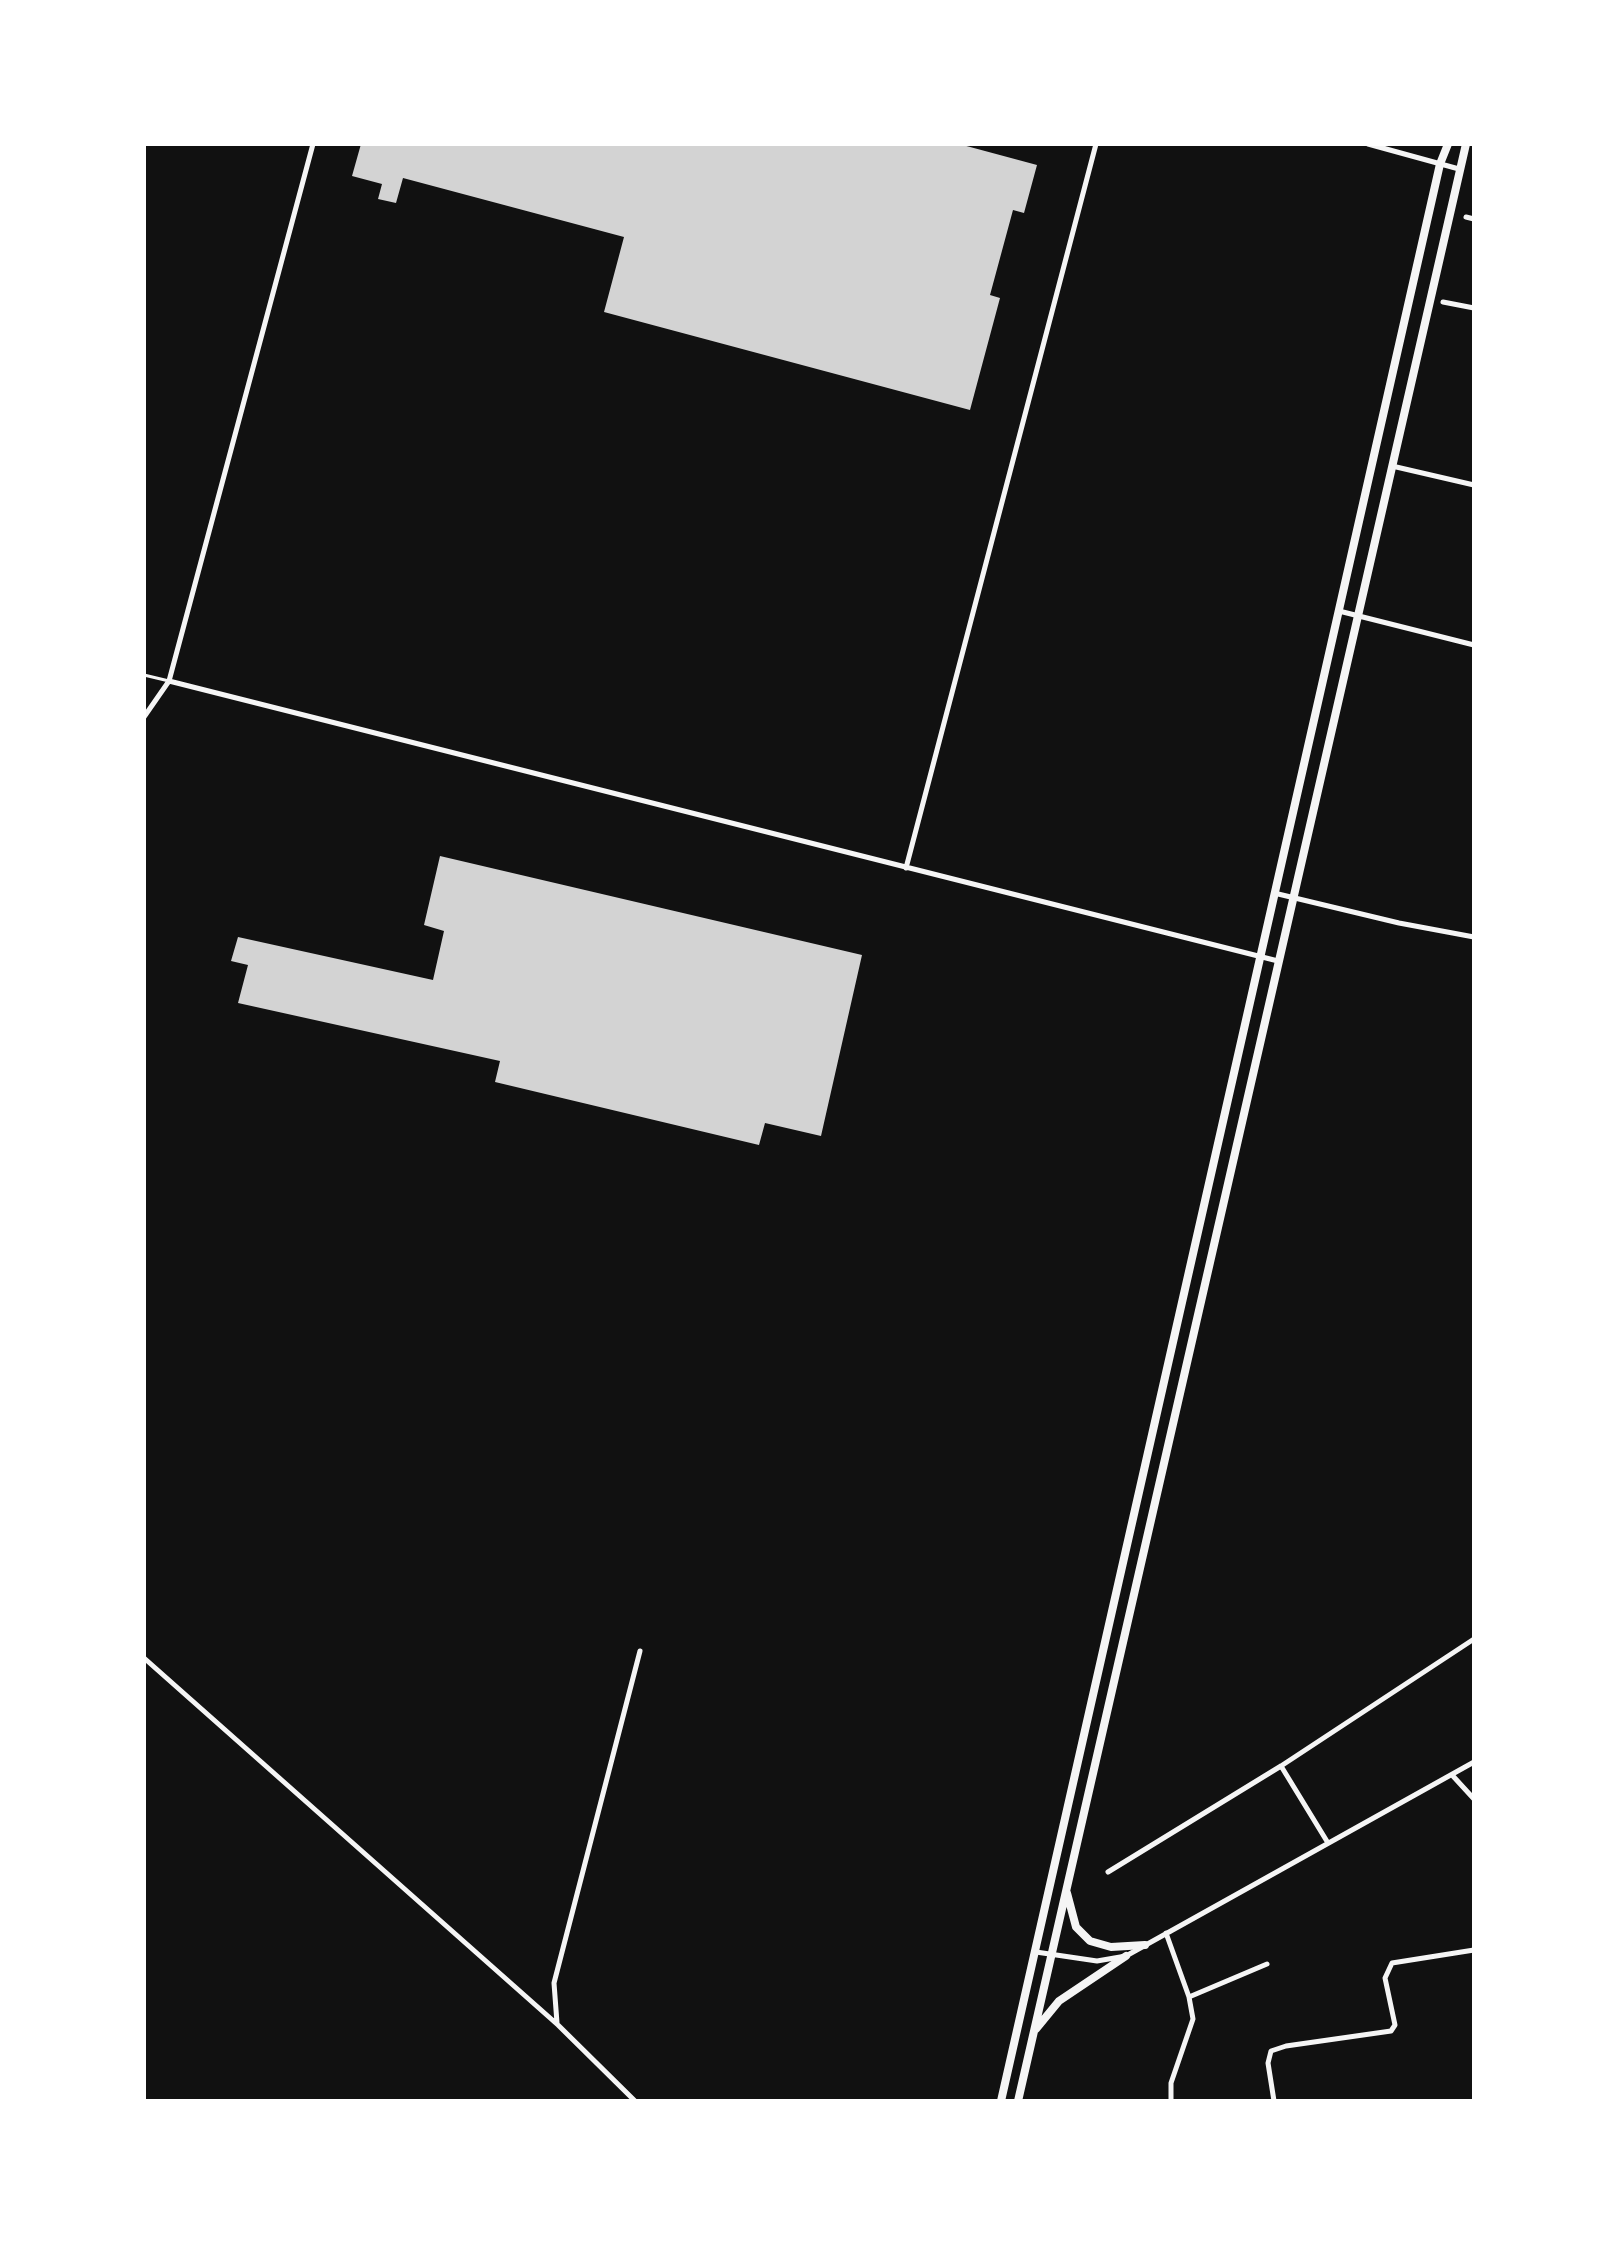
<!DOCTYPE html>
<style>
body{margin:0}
#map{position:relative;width:1618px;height:2245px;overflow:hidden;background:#111;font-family:Montserrat,sans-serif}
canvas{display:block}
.frame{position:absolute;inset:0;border:146px solid #fff;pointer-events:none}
</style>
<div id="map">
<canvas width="1618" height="2245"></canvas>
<div class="frame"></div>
</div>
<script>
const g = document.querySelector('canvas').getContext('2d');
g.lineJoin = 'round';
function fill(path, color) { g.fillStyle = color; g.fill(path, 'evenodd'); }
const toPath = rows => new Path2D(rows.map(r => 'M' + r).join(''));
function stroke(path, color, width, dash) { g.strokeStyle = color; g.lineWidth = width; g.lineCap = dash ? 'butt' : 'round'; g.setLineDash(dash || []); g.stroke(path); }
fill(toPath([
 [361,144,959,144,1037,165,1024,213,1013,210,990,295,1000,298,970,410,604,312,624,237,403,178,396,203,378,199,382,184,352,176],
 [440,856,862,955,821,1136,765,1123,759,1145,495,1082,500,1061,238,1003,248,965,231,961,238,937,433,980,444,931,424,925]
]), '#d3d3d3');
stroke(toPath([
 [144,675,169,681]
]), '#f5f5f5', 3);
stroke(toPath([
 [1368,144,1459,169],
 [1466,217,1474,219],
 [1443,302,1474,308],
 [1392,466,1474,485],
 [1339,611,1474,645],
 [169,681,1278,961],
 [144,717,169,681,313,144],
 [906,868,1096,144],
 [1274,893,1399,923,1474,937],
 [144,1658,558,2025,635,2101],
 [1281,1766,1328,1843],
 [1452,1775,1474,1799],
 [1108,1872,1281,1766,1474,1639],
 [1166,1933,1189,1997,1193,2019,1171,2083,1171,2101],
 [1036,1952,1097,1961,1126,1956,1474,1762],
 [1189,1997,1267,1964],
 [557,2023,554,1983,640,1651],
 [1274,2101,1268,2063,1271,2051,1286,2046,1391,2031,1395,2025,1385,1978,1392,1963,1474,1950]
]), '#f5f5f5', 5);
stroke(toPath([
 [1067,1893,1076,1927,1090,1941,1111,1947,1145,1945],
 [1036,2029,1059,2001,1126,1956],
 [1001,2101,1440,164,1448,144],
 [1018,2101,1466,144]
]), '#f5f5f5', 8);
</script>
